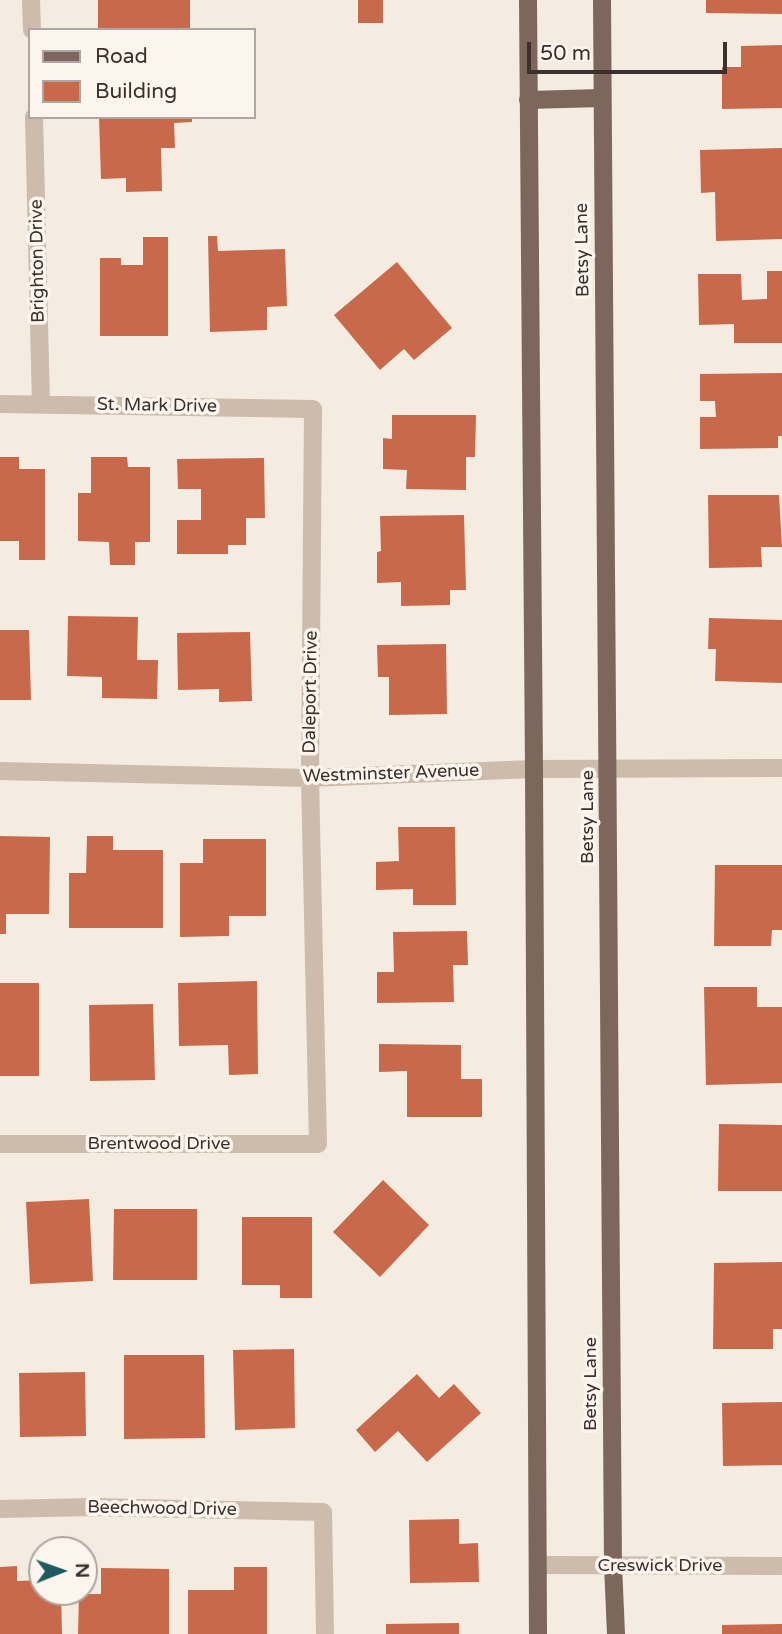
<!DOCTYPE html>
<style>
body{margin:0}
#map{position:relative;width:782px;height:1634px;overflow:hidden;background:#f4ebe1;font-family:"Varela Round",sans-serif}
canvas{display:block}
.legend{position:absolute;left:28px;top:28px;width:228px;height:91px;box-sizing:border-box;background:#fbf5ee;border:2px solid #aea6a0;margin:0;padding:9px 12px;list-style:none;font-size:21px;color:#3b302b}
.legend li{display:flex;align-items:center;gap:14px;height:35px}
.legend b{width:35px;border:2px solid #aea6a0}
.north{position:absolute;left:28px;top:1536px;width:70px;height:70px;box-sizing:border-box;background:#fbf5ee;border:2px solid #aea6a0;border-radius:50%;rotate:89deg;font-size:19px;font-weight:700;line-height:28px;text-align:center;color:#3b302b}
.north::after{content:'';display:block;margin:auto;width:24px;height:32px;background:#1f5a5e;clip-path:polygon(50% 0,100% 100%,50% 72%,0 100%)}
.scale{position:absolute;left:527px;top:42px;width:200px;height:32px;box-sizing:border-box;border:4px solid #3b302b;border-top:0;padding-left:9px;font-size:21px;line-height:24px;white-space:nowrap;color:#3b302b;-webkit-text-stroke:5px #fbf5ee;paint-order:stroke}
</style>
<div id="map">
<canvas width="782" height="1634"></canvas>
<ul class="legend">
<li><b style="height:9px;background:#7d675c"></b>Road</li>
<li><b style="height:19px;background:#c8694b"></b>Building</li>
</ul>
<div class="north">N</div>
<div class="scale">50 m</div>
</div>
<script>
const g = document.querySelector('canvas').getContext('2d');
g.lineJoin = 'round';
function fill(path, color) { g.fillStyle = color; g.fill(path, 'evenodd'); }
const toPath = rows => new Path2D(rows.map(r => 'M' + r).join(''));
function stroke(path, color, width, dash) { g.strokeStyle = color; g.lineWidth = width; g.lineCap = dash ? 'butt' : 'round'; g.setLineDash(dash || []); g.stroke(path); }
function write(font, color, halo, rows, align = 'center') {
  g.font = font + ' "Varela Round",sans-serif'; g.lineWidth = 7; g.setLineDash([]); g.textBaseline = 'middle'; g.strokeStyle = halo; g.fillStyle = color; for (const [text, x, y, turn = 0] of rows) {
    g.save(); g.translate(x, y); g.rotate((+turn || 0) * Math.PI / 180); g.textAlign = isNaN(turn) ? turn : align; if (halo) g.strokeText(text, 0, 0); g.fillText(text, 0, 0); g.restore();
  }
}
fill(toPath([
 [98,0,190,0,190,30,98,30],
 [358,0,383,0,383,23,358,23],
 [706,0,782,0,782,14,706,13],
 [782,45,782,108,722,109,722,67,741,67,741,46],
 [99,117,192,117,192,122,174,123,175,148,161,148,162,191,126,192,126,178,101,179],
 [782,148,782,239,716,241,715,192,701,193,700,150],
 [208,236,217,236,218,251,285,249,287,306,267,307,267,330,210,332],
 [143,237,168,237,168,336,100,336,100,258,121,258,121,265,143,265],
 [397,262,452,328,414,360,404,349,380,370,334,315],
 [767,271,782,271,782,343,734,343,734,324,699,325,698,274,741,274,742,300,767,299],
 [782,373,782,436,778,436,778,448,700,449,700,417,716,417,715,401,700,401,700,374],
 [392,415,476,415,475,457,466,457,466,490,406,489,407,470,383,469,383,438,392,439],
 [0,457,19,457,19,469,45,469,45,560,19,560,19,541,0,541],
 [91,457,127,457,128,467,150,467,150,542,135,542,135,565,110,565,109,542,78,541,78,493,91,493],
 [264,458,265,518,246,518,246,545,228,545,228,554,177,554,177,520,201,520,201,489,178,489,177,459],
 [708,495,779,495,782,547,761,547,762,567,709,568],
 [464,515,466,590,450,590,450,605,401,606,401,582,377,583,377,552,381,551,380,516],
 [68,616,138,617,137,660,158,660,157,699,102,698,102,677,67,676],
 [709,618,782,620,782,683,715,681,716,649,708,649],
 [0,630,29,630,31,700,0,700],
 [250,632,252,701,219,702,219,689,178,690,177,633],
 [446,644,447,714,389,715,389,677,378,677,377,645],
 [398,827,455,827,456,905,413,905,413,889,376,890,376,862,399,861],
 [0,836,50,837,49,914,6,914,6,934,0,934],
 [87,836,113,836,113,850,163,850,163,928,69,928,69,873,86,873],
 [203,839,266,839,266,916,229,916,229,936,180,937,180,863,203,863],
 [715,865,782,865,782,930,772,930,771,946,714,946],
 [467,931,468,965,453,965,454,1002,377,1003,377,972,394,972,393,932],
 [257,981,258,1074,229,1075,228,1045,179,1046,178,983],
 [0,983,39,983,39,1076,0,1076],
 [704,987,757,987,757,1007,782,1007,782,1083,706,1085],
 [153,1004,155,1080,90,1081,89,1005],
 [379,1044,461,1045,461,1079,482,1079,482,1117,407,1117,407,1071,379,1072],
 [719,1124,782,1125,782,1191,718,1191],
 [383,1180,429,1225,380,1277,333,1232],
 [89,1199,93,1281,30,1284,26,1202],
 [114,1209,197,1209,197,1280,113,1280],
 [242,1217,312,1217,312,1298,280,1298,280,1285,242,1285],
 [782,1262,782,1329,773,1329,773,1349,713,1349,714,1263],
 [294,1349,295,1428,235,1430,233,1350],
 [124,1355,204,1355,205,1438,124,1439],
 [85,1372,86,1436,20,1437,19,1373],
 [417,1374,439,1398,454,1384,481,1413,427,1462,398,1431,375,1452,356,1430],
 [782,1402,782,1465,723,1466,722,1403],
 [459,1519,459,1544,478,1543,479,1582,410,1583,409,1520],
 [17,1566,17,1581,42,1580,42,1592,61,1592,62,1634,0,1634,0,1567],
 [234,1567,267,1567,267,1634,188,1634,188,1590,234,1590],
 [101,1568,169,1569,169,1634,78,1634,79,1594,101,1594],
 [459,1623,459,1634,386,1634,386,1624],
 [782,1624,782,1634,722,1634,722,1625]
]), '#c8694b');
stroke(toPath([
 [31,0,32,30],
 [34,117,41,405],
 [0,404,313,409,310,778,318,1144,0,1144],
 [0,771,310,778,534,769,782,768],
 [0,1509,91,1507,323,1512,325,1634],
 [538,1565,782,1566]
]), '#cdbbac', 18);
stroke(toPath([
 [528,0,534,769,538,1634],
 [602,0,613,1565,616,1634],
 [528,100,602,98]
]), '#7d675c', 18);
write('18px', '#3b302b', '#fbf5ee', [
 ["Betsy Lane",583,250,-91],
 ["Brighton Drive",38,261,-91],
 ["St. Mark Drive",157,406,1],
 ["Daleport Drive",311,692,-89],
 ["Westminster Avenue",391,774,-2],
 ["Betsy Lane",588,817,-90],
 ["Brentwood Drive",159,1144],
 ["Betsy Lane",591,1384,-90],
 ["Beechwood Drive",162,1509,1],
 ["Creswick Drive",660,1566]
]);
</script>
